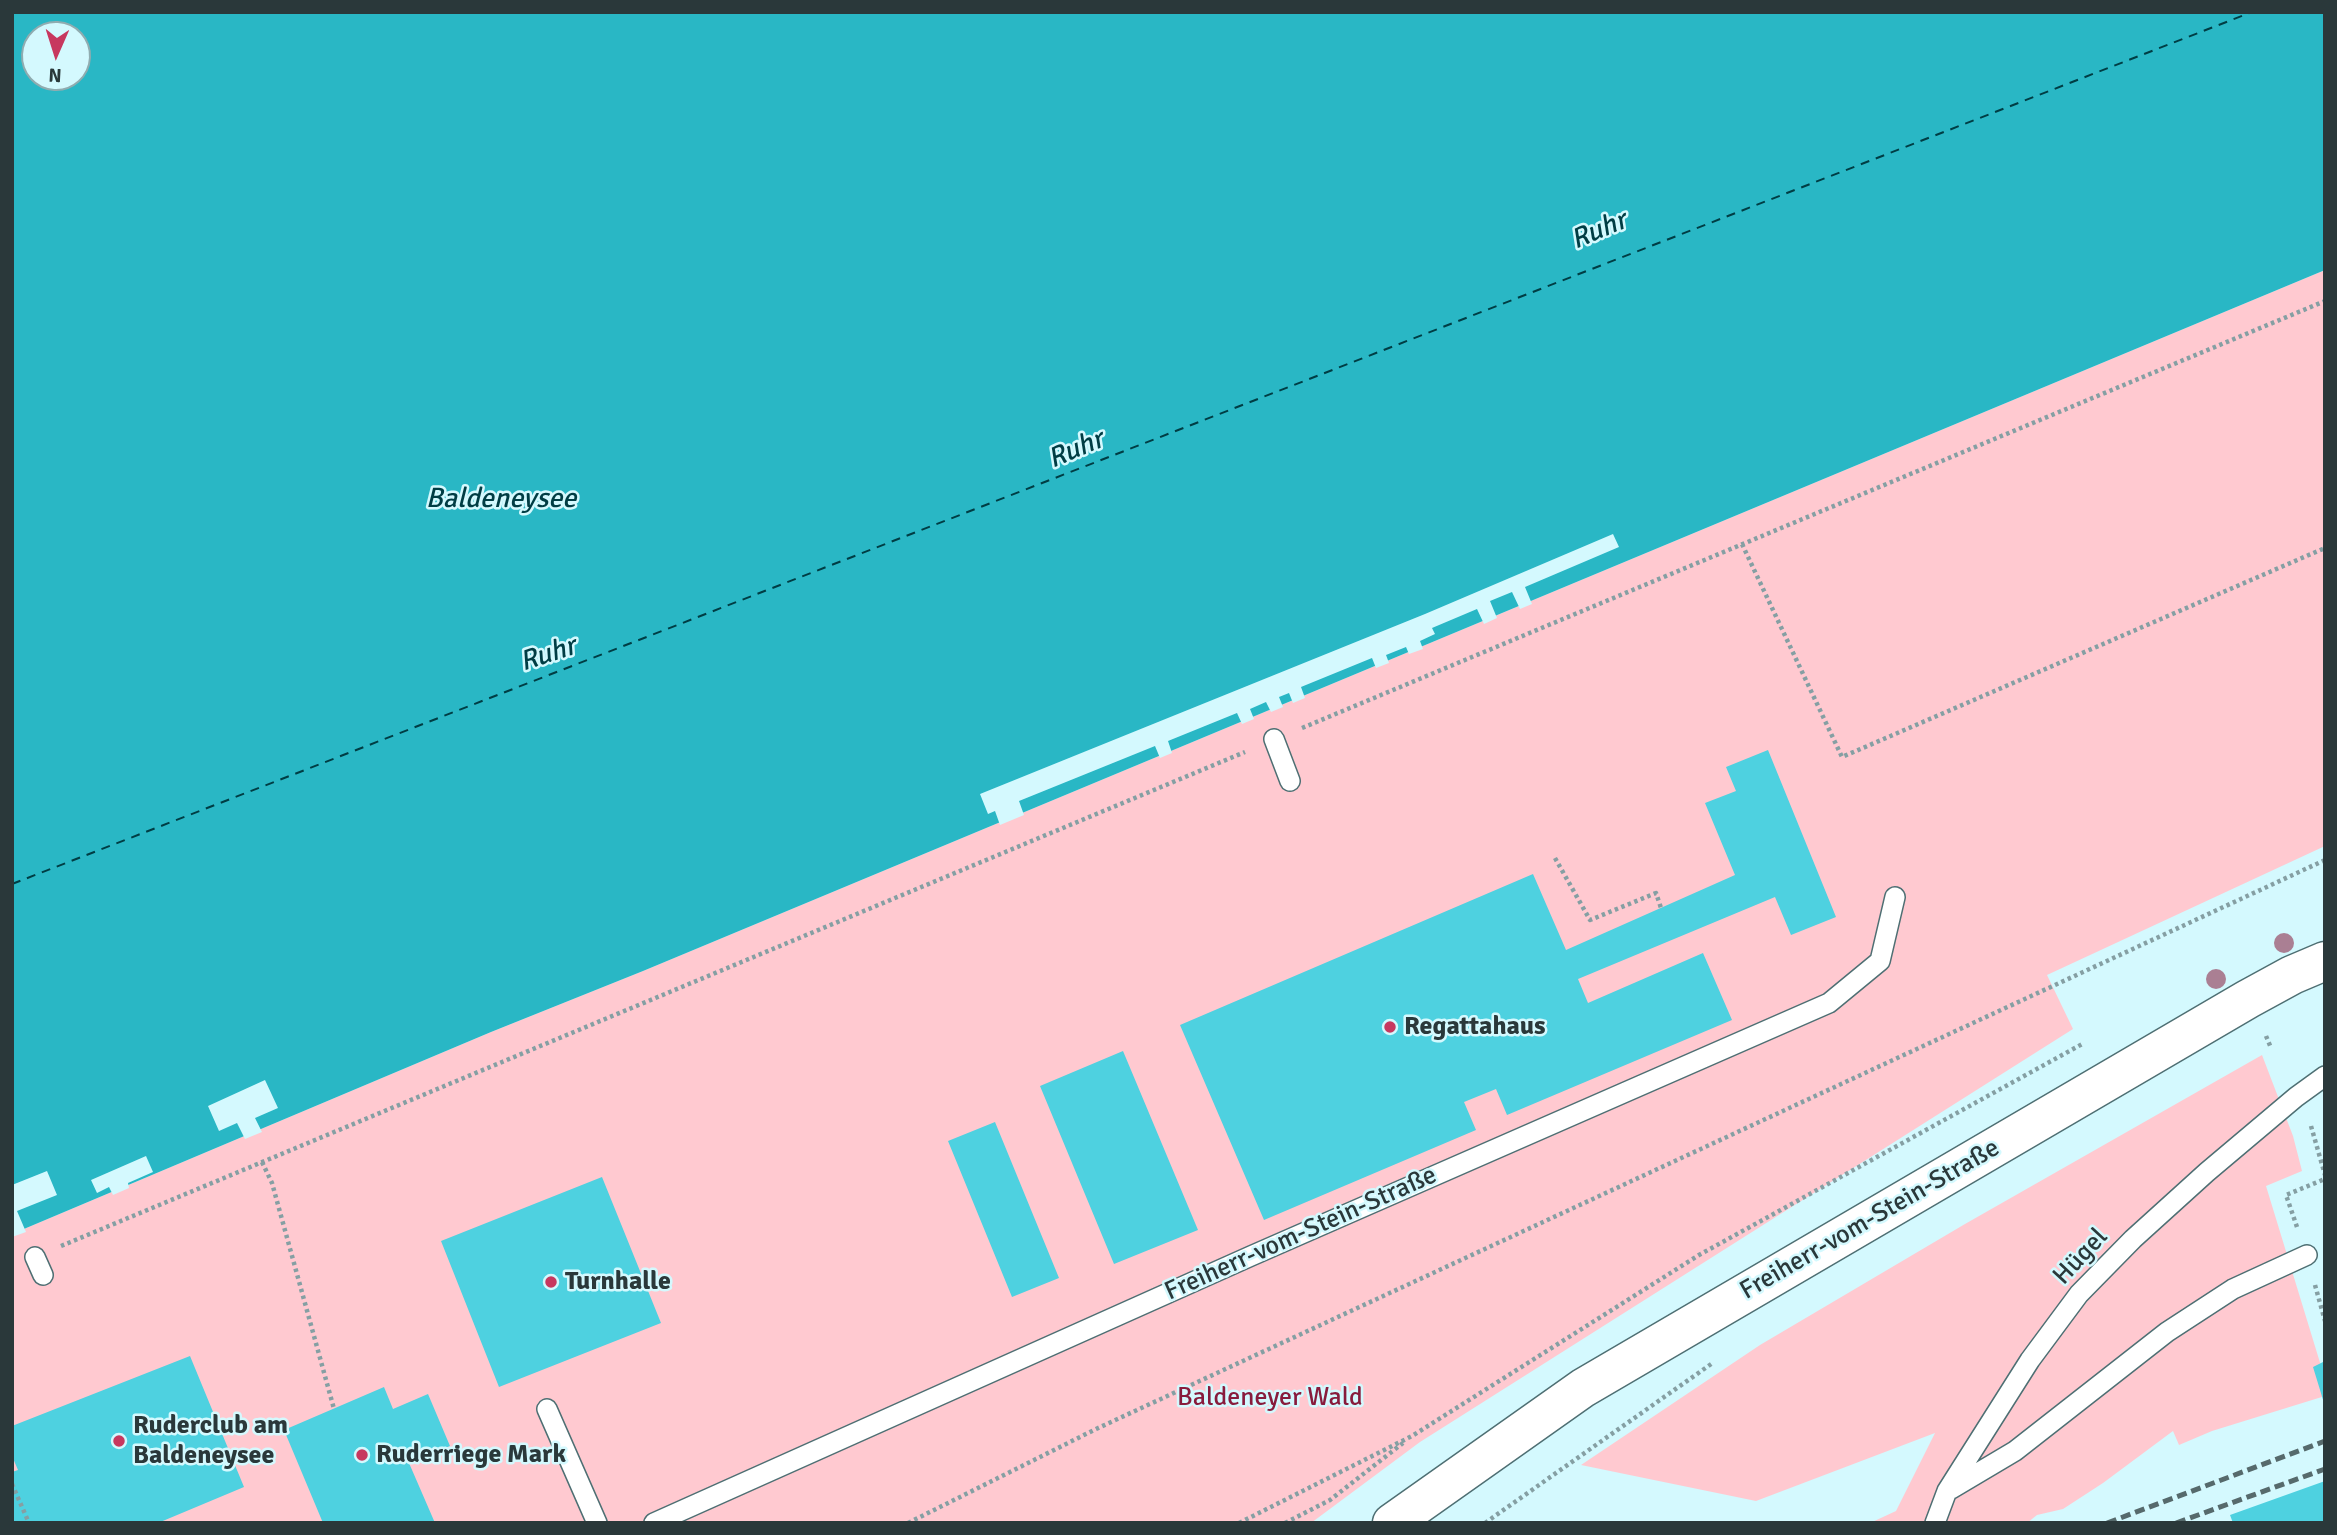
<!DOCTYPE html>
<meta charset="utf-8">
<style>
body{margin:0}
#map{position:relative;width:2337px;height:1535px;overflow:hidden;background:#d4f9fe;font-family:Signika,sans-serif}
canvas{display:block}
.frame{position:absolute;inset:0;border:14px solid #2a383a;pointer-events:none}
.north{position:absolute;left:21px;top:21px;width:70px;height:70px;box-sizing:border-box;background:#d4f9fe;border:2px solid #90acb0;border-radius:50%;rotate:183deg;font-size:19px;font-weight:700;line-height:28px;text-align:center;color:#2a383a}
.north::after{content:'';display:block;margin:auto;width:24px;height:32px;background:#c7385f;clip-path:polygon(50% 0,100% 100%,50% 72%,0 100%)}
</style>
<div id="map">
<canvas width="2337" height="1535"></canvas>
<div class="frame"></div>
<div class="north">N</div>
</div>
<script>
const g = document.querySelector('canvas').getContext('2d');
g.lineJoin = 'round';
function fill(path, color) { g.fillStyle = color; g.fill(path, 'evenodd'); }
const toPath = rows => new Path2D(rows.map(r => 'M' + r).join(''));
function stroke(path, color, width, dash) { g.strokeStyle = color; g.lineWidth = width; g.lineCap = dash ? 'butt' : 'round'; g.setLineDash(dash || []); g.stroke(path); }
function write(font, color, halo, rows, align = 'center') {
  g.font = font + ' Signika,sans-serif'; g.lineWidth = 5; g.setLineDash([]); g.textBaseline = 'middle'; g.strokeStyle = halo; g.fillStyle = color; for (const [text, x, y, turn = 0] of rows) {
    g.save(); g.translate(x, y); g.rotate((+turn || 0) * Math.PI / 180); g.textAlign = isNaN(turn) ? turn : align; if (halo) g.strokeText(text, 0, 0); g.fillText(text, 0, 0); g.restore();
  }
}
fill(toPath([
 [2325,270,2325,846,2047,975,2073,1029,1420,1442,1311,1523,12,1523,12,1234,491,1032,643,971],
 [2262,1055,2293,1136,2302,1171,2266,1186,2325,1379,2325,1396,2212,1431,2179,1445,2173,1431,2103,1483,2063,1509,2037,1515,2027,1523,1870,1523,1896,1511,1935,1433,1756,1501,1581,1465,1760,1345,1965,1224]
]), '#ffc9d0');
fill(toPath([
 [12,12,2325,12,2325,270,643,971,491,1032,12,1234],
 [35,35,77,35,77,77,35,77]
]), '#29b7c5');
fill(toPath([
 [1613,534,1619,547,1525,587,1532,604,1520,609,1512,592,1490,601,1497,618,1484,624,1477,609,1432,628,1435,634,1420,641,1423,649,1409,654,1406,647,1386,655,1389,663,1376,668,1372,658,1301,687,1305,698,1293,703,1289,693,1279,697,1283,707,1271,712,1266,702,1250,709,1254,719,1242,724,1237,713,1168,741,1172,753,1160,758,1155,746,1019,801,1024,815,1000,825,995,811,988,814,980,794,1425,614],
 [265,1080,278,1108,255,1118,262,1132,245,1139,237,1123,219,1131,208,1106],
 [146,1156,153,1172,128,1183,129,1188,113,1195,109,1187,97,1193,91,1180],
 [47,1171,57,1195,17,1211,26,1232,12,1237,12,1185]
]), '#d4f9fe');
stroke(toPath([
 [12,884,2252,12]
]), '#003d44', 2, [9, 7]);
fill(toPath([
 [1768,750,1836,917,1791,935,1775,897,1578,979,1588,1003,1703,953,1732,1020,1507,1115,1496,1089,1464,1102,1476,1130,1264,1220,1180,1025,1533,874,1566,950,1735,875,1705,803,1736,791,1726,767],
 [1123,1051,1198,1230,1114,1264,1040,1086],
 [995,1122,1059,1278,1012,1297,948,1141],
 [602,1177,661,1323,499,1387,441,1241],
 [190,1356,244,1487,158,1523,12,1523,12,1472,18,1470,12,1456,12,1426],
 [2325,1361,2325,1403,2324,1403,2313,1367],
 [384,1387,393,1409,428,1394,450,1446,409,1463,435,1523,323,1523,284,1430],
 [2325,1481,2325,1523,2233,1523,2230,1515]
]), '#4ed1e0');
const lane = toPath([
 [1274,739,1290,781],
 [35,1257,43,1275],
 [547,1409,597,1523],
 [1951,1489,2015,1451,2167,1332,2233,1289,2307,1255],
 [654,1523,1251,1256,1829,1003,1880,961,1895,897],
 [1935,1523,1947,1491,2030,1360,2079,1294,2133,1239,2207,1172,2296,1097,2325,1076]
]);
const secondary = toPath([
 [1392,1523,1583,1388,2248,999,2292,975,2325,961]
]);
stroke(lane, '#4e6f73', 22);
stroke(secondary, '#4e6f73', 41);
stroke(toPath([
 [1742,544,1842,757,2325,548],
 [1302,728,2325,301],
 [1555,858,1590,920,1656,893,1661,908],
 [2266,1036,2271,1048],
 [2311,1126,2325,1175],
 [262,1162,272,1183,334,1409],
 [2297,1227,2286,1195,2325,1179],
 [61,1246,1245,752],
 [2315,1285,2325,1321],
 [12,1484,29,1523],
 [908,1523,1096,1429,2325,860],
 [1239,1523,1412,1436,1699,1255,2084,1043],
 [1285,1523,1330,1500,1403,1443],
 [1485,1523,1714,1362]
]), '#859fa3', 4.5, [3.5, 3.5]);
stroke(lane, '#fff', 19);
stroke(secondary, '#fff', 38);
stroke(toPath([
 [2107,1523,2325,1441],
 [2176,1523,2325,1469]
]), '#566a6c', 5, [10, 5]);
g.fillStyle = '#aa7f93';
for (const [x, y] of [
 [2284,943],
 [2216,979]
]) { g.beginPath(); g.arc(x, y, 10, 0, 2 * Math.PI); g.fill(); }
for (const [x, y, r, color] of [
 [1390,1027,7,"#c7385f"],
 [551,1282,7,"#c7385f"],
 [119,1441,7,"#c7385f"],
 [362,1455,7,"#c7385f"]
]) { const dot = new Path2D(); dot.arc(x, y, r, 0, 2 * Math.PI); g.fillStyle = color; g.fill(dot); stroke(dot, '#d4f9fe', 2.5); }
write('bold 26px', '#2a383a', '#d4f9fe', [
 ["Regattahaus",1404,1027],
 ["Turnhalle",565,1282],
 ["Ruderclub am",133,1426],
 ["Baldeneysee",133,1456],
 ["Ruderriege Mark",376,1455]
], 'left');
write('26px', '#2a383a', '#d4f9fe', [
 ["Freiherr-vom-Stein-Straße",1870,1220,-30],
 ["Freiherr-vom-Stein-Straße",1301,1234,-24],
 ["Hügel",2081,1257,-47]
]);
write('26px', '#881b3c', '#d4f9fe', [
 ["Baldeneyer Wald",1270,1398]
]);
write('italic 28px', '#003d44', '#d4f9fe', [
 ["Ruhr",1599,231,-23],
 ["Ruhr",1076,450,-23],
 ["Baldeneysee",501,500],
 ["Ruhr",548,655,-18]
]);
</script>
